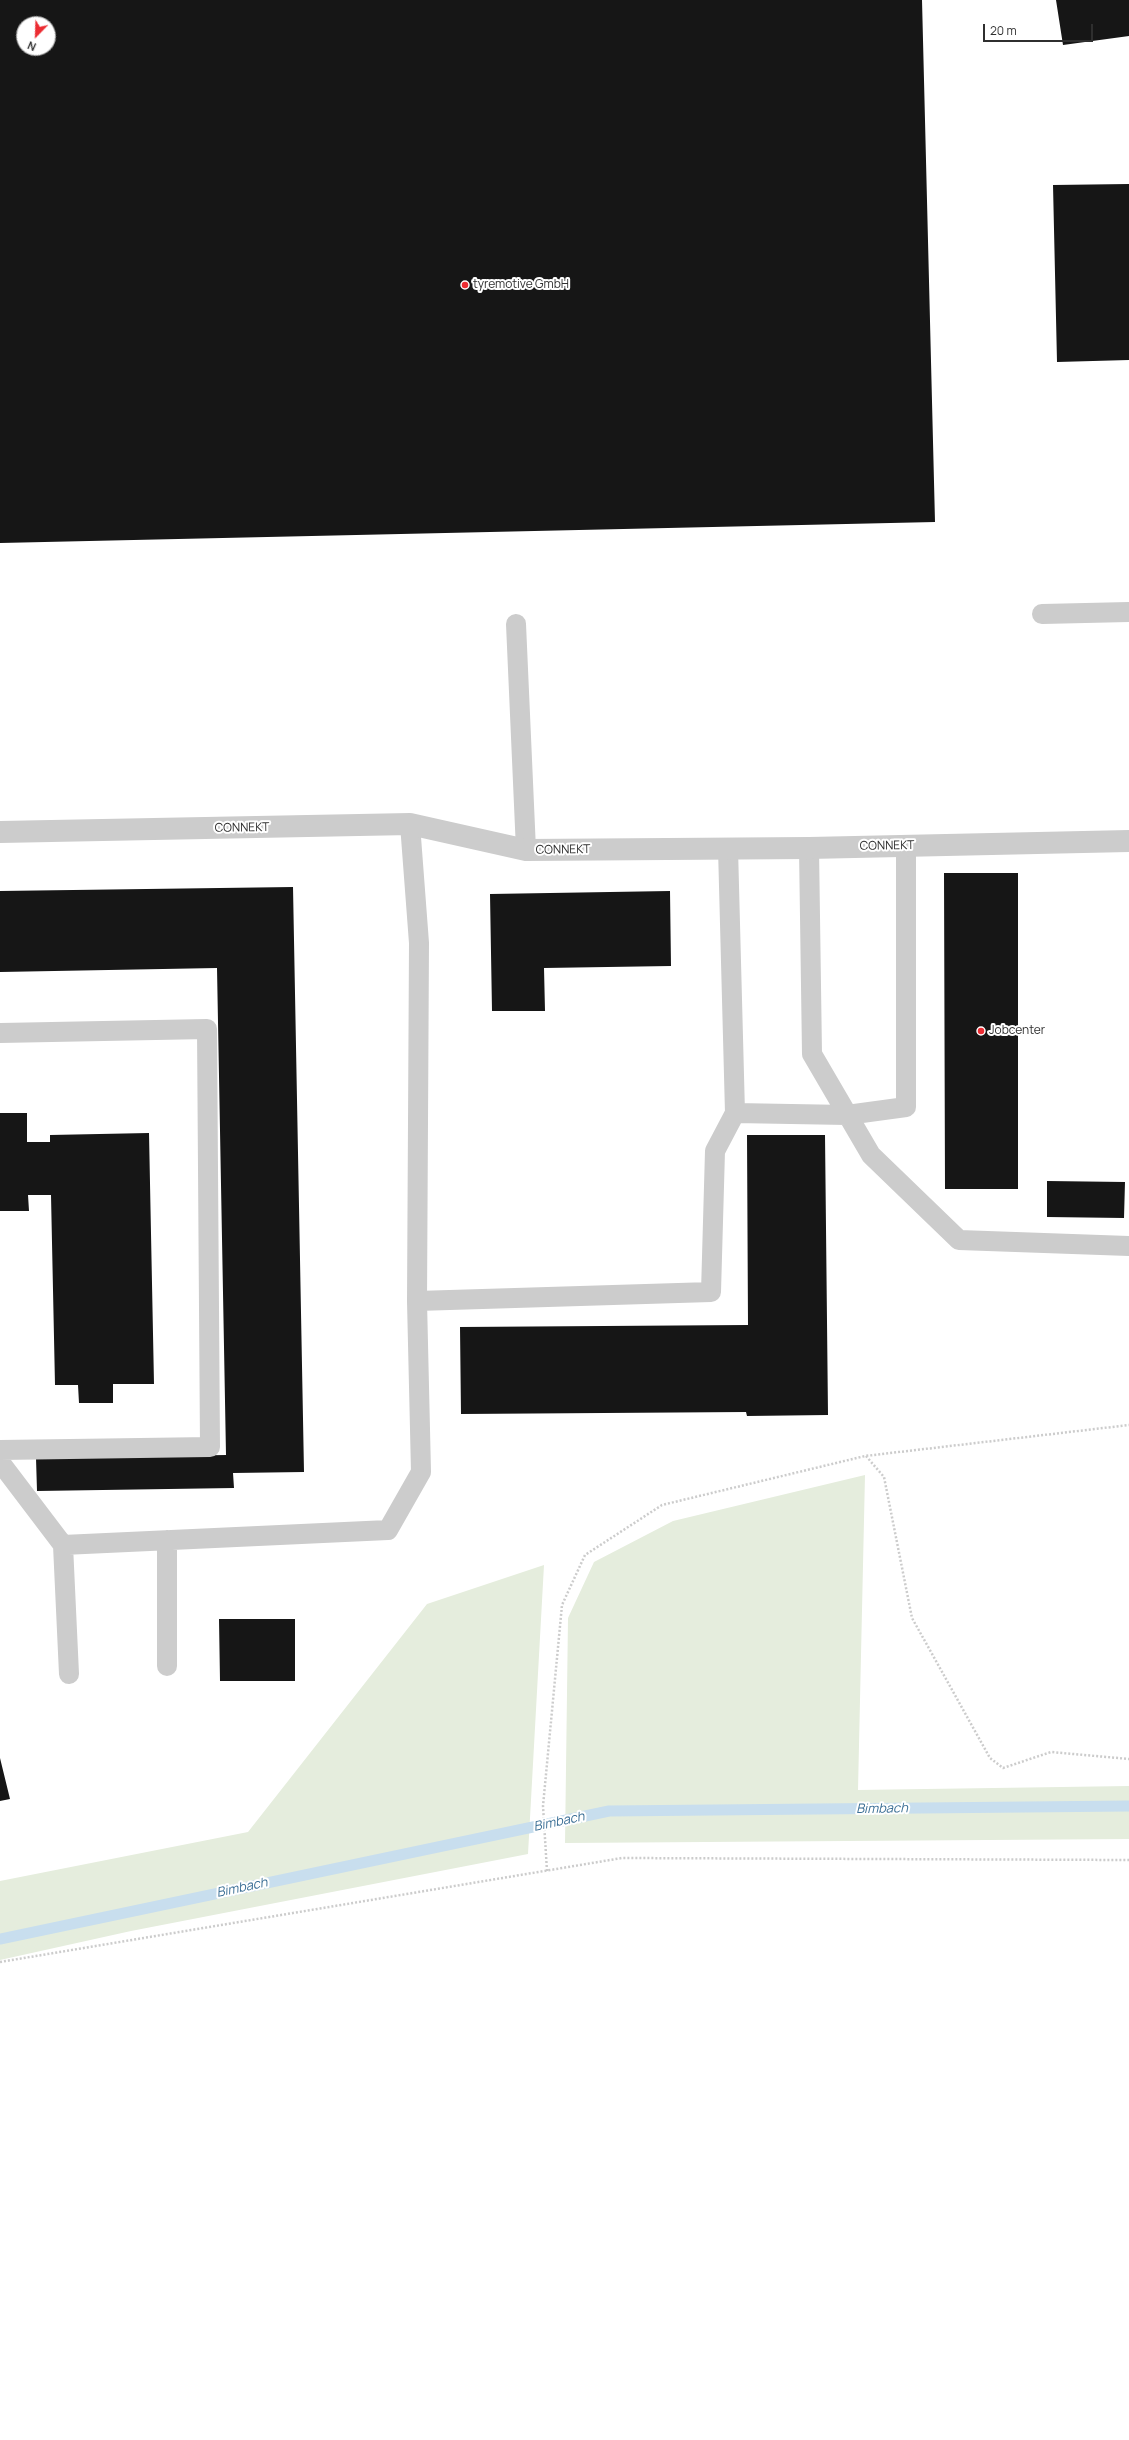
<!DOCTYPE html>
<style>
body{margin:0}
#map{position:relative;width:1129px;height:2440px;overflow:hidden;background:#fff;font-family:Manrope,sans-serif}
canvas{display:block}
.north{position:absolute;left:16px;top:16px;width:40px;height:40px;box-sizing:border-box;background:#fff;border:1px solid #acacac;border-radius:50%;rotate:203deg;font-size:11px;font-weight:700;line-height:16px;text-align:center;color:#2f2f2f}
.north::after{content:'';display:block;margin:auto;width:14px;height:18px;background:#ec2c32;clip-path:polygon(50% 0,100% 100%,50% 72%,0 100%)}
.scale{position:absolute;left:983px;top:24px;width:110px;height:18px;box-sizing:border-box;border:2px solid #2f2f2f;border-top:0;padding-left:5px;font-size:12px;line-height:14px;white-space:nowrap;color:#2f2f2f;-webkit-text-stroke:3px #fff;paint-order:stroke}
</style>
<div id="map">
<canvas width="1129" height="2440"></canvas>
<div class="north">N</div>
<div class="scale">20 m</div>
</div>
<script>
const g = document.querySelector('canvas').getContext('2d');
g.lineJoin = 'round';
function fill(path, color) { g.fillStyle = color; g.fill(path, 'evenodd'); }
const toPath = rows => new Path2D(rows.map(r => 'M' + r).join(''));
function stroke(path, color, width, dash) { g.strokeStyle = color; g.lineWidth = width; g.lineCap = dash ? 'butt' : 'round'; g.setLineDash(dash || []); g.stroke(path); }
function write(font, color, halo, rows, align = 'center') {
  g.font = font + ' Manrope,sans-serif'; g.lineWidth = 4; g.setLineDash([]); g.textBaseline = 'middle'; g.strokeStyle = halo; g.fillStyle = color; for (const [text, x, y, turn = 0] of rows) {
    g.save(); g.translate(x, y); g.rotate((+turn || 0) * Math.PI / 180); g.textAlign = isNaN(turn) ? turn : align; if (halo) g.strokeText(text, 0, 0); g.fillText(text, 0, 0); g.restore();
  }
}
fill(toPath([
 [865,1475,858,1790,1129,1786,1129,1839,565,1843,568,1618,594,1562,673,1521],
 [544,1565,528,1854,131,1931,0,1960,0,1881,248,1832,427,1604]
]), '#e5eddd');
stroke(toPath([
 [0,1939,609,1811,1129,1806]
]), '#c8deee', 11);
fill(toPath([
 [0,0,922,0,935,522,0,543],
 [24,24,48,24,48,48,24,48],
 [1056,0,1129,0,1129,36,1063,45],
 [1129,184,1129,360,1057,362,1053,185],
 [944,873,1018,873,1018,1189,945,1189],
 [293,887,304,1472,233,1473,234,1488,37,1491,36,1458,226,1455,217,968,0,972,0,891],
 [670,891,671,966,544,968,545,1011,492,1011,490,894],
 [0,1113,27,1113,27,1142,50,1142,50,1135,149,1133,154,1384,113,1384,113,1403,79,1403,78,1385,55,1385,51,1195,28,1195,29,1211,0,1211],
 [747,1135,825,1135,828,1415,747,1416,746,1412,461,1414,460,1327,748,1325],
 [1047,1181,1125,1182,1124,1218,1047,1217],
 [219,1619,295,1619,295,1681,220,1681],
 [0,1758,10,1799,0,1801]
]), '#161616');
stroke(toPath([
 [866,1456,884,1477,912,1618,990,1758,1003,1768,1051,1752,1129,1759],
 [547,1871,543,1806,562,1605,585,1555,662,1505,865,1456,1129,1425],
 [0,1962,622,1858,1129,1860]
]), '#ccc', 2.5, [2, 2]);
stroke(toPath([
 [1042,614,1129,612],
 [516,624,526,850],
 [728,848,735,1113,847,1115,906,1107,906,846],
 [809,848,812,1054,871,1155,959,1240,1129,1246],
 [0,1033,207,1029,210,1447,0,1450],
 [417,1301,711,1292,715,1151,735,1113],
 [0,1462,63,1545,388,1530,421,1472,417,1301,419,943,410,824],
 [167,1540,167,1666],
 [63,1545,69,1674]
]), '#ccc', 20);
stroke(toPath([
 [0,832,410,824,526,850,809,848,1129,841]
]), '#ccc', 22);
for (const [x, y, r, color] of [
 [465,285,4,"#ec2c32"],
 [981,1031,4,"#ec2c32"]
]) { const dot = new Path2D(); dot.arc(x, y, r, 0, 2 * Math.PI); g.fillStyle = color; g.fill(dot); stroke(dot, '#fff', 1.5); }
write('12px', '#2f2f2f', '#fff', [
 ["tyremotive GmbH",473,285],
 ["Jobcenter",989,1031]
], 'left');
write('12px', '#2f2f2f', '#fff', [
 ["CONNEKT",242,828,-1],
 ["CONNEKT",887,846,-1],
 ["CONNEKT",563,850,-1]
]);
write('italic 13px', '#3a6e95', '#fff', [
 ["Bimbach",882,1809,-1],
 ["Bimbach",559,1822,-12],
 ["Bimbach",242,1888,-12]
]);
</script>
